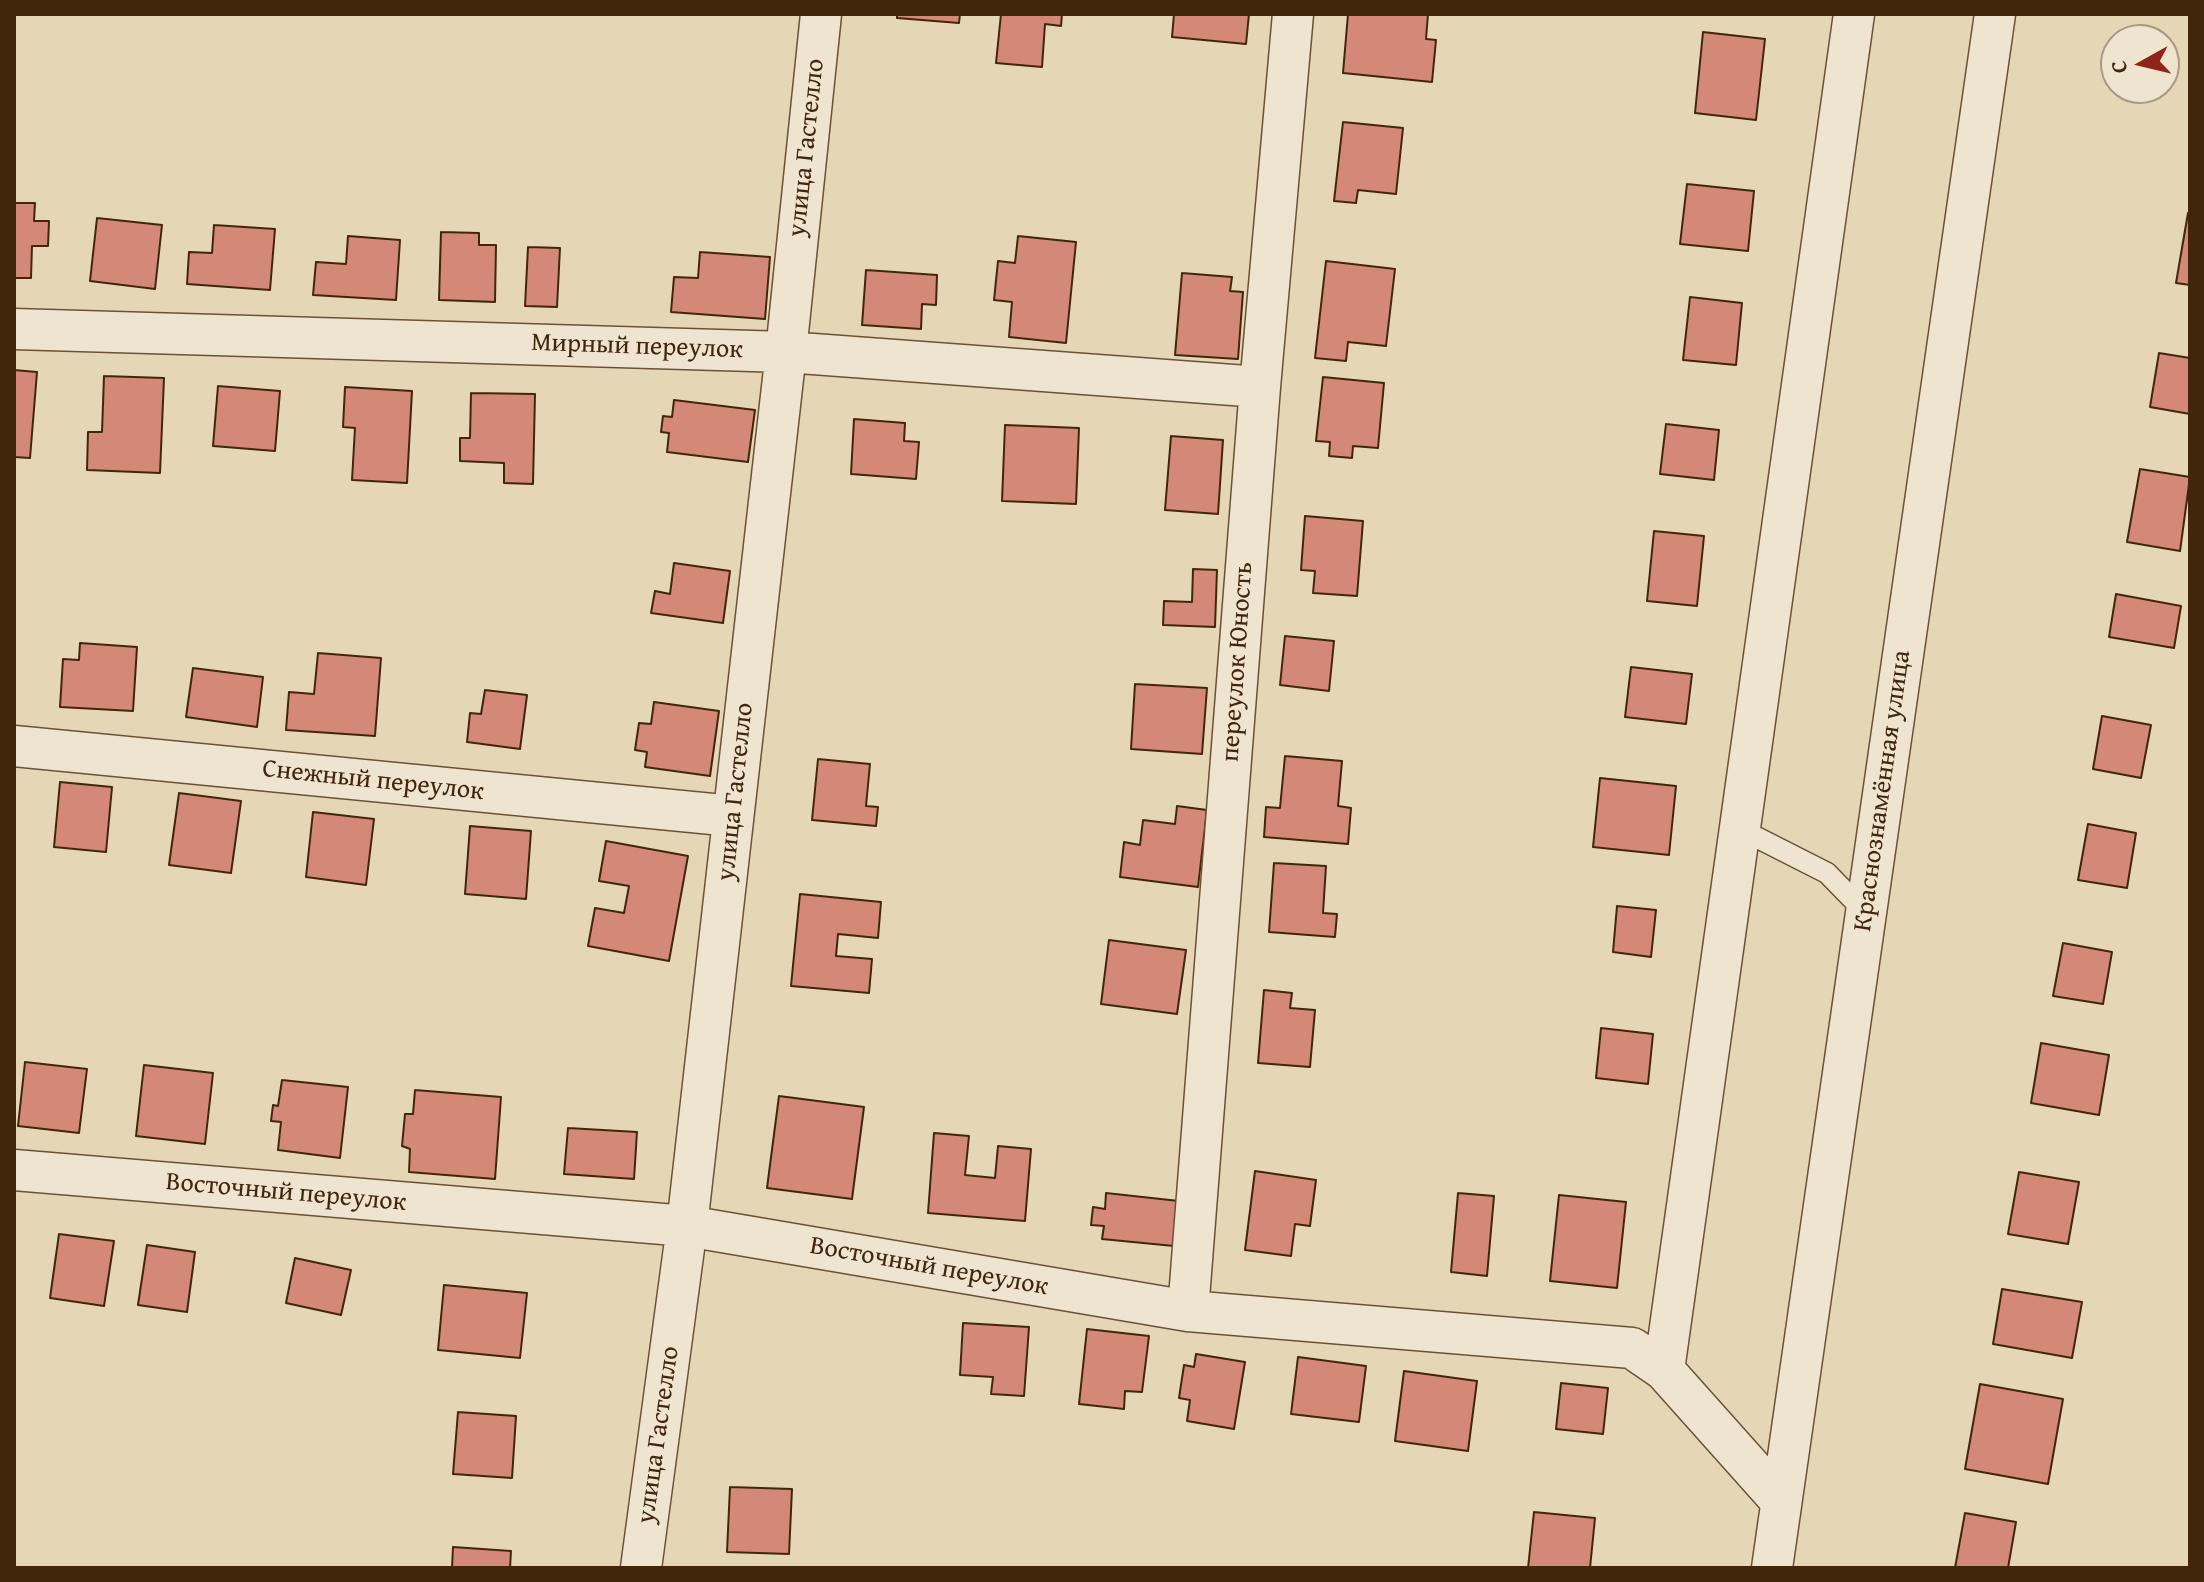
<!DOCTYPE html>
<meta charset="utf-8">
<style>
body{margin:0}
#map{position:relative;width:2204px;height:1582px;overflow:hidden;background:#e5d6b6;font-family:"Gentium Book Plus",serif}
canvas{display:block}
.frame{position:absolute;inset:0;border:16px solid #42260c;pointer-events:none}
.north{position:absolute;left:2100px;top:24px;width:80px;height:80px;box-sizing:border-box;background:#eee4d0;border:2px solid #a99882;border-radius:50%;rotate:262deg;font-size:22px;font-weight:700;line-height:32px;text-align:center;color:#42260c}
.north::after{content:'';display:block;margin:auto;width:28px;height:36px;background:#8f2418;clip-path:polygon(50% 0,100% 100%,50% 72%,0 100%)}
</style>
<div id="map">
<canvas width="2204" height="1582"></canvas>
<div class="frame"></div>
<div class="north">С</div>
</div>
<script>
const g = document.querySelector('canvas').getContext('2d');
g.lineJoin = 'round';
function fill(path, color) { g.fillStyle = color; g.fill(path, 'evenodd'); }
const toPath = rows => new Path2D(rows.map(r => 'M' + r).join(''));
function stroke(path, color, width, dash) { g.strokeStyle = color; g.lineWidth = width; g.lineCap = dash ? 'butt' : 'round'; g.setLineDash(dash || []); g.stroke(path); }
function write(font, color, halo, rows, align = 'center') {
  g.font = font + ' "Gentium Book Plus",serif'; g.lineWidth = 8; g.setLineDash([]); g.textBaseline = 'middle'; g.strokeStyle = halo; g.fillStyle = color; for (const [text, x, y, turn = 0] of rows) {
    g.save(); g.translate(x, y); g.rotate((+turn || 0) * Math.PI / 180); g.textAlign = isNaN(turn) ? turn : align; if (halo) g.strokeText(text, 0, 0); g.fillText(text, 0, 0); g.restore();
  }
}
const building = toPath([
 [897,14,960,14,959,23,897,18,897,14],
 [1001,14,1062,14,1061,26,1045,24,1042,67,996,63,1001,14],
 [1174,14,1249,14,1246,44,1172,37,1174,14],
 [1348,14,1428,14,1426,39,1436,40,1432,82,1343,73,1348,14],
 [1703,32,1765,39,1756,120,1695,113,1703,32],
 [1343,122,1403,128,1396,194,1358,190,1356,203,1334,201,1343,122],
 [1687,184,1754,191,1748,251,1680,244,1687,184],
 [14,203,35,203,34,221,49,221,48,246,32,246,31,278,14,278,14,203],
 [2188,213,2190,213,2190,285,2176,283,2188,213],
 [97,218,162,225,155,289,90,281,97,218],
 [214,225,275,229,270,290,187,284,189,252,212,253,214,225],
 [441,232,479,233,479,245,496,245,495,302,439,300,441,232],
 [348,236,400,240,396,300,313,295,316,262,346,264,348,236],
 [1018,236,1076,242,1066,343,1009,337,1012,302,994,300,998,261,1015,263,1018,236],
 [528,247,560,248,557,307,525,306,528,247],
 [700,252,770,257,765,319,671,312,674,277,698,278,700,252],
 [1326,261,1395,269,1386,346,1348,342,1346,361,1315,358,1326,261],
 [866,270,937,275,936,305,922,304,921,329,862,325,866,270],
 [1182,273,1232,277,1230,291,1243,292,1238,359,1175,355,1182,273],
 [1690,297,1742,303,1736,365,1683,360,1690,297],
 [2159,353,2190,358,2190,414,2150,407,2159,353],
 [14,370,37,372,30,458,14,457,14,370],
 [104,376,164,378,160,473,87,470,88,432,102,432,104,376],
 [1323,377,1384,383,1378,448,1353,446,1352,458,1329,456,1330,442,1316,441,1323,377],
 [218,386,280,391,275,451,213,446,218,386],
 [345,387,412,391,407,483,352,480,355,428,343,427,345,387],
 [471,393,535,394,533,484,504,483,504,463,460,461,460,438,470,438,471,393],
 [674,400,755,410,748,462,667,452,669,433,661,432,663,416,672,417,674,400],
 [854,419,905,423,904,441,919,442,916,479,851,474,854,419],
 [1666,424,1719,430,1714,480,1660,474,1666,424],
 [1005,425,1079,428,1076,504,1002,501,1005,425],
 [1171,436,1223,440,1218,514,1165,510,1171,436],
 [2140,469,2190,477,2180,551,2127,542,2140,469],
 [1305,516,1363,521,1357,596,1313,593,1315,571,1301,570,1305,516],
 [1654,531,1704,536,1697,606,1647,601,1654,531],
 [674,563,730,571,723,623,651,613,655,591,670,594,674,563],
 [1193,569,1217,570,1215,627,1163,625,1164,601,1192,602,1193,569],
 [2116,594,2181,606,2174,648,2109,637,2116,594],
 [1285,636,1334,641,1329,691,1280,685,1285,636],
 [80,643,137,647,133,711,60,707,63,659,79,660,80,643],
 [318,653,381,658,375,736,286,730,289,692,314,694,318,653],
 [1631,667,1692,674,1686,724,1625,717,1631,667],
 [193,668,263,677,257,727,186,717,193,668],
 [1135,684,1207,688,1202,754,1131,749,1135,684],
 [485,690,527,695,520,749,467,742,470,713,481,714,485,690],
 [654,702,719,711,710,776,645,767,647,752,635,750,639,723,651,724,654,702],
 [2102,716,2151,725,2141,778,2093,769,2102,716],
 [1285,756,1342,761,1338,806,1351,808,1348,844,1264,837,1266,807,1280,808,1285,756],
 [818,759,870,764,866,806,878,807,876,826,812,820,818,759],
 [1600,778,1676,786,1669,855,1593,847,1600,778],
 [60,782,112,787,106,852,54,847,60,782],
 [179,793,241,801,231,873,169,865,179,793],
 [1177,806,1207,810,1198,887,1120,877,1124,842,1140,845,1143,820,1175,824,1177,806],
 [313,812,374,819,366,885,306,877,313,812],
 [2088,824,2136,833,2127,888,2078,880,2088,824],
 [470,826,531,831,526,899,465,894,470,826],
 [606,841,688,856,669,961,588,946,595,908,624,913,629,886,599,881,606,841],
 [1274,863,1326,866,1323,913,1337,914,1335,937,1269,932,1274,863],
 [800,894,881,902,878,938,838,934,836,956,872,959,869,993,791,986,800,894],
 [1617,906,1656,910,1651,957,1613,952,1617,906],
 [1109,940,1186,950,1177,1014,1101,1004,1109,940],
 [2063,943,2112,952,2103,1004,2053,996,2063,943],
 [1264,990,1292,993,1290,1008,1315,1010,1310,1067,1258,1063,1264,990],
 [1601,1028,1653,1034,1648,1084,1596,1078,1601,1028],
 [2041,1043,2109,1055,2099,1115,2031,1103,2041,1043],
 [25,1062,87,1069,79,1133,18,1126,25,1062],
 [144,1065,213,1073,205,1144,136,1136,144,1065],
 [282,1080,348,1087,340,1158,278,1150,281,1122,271,1121,273,1105,278,1106,282,1080],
 [415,1090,501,1097,495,1179,409,1172,410,1149,402,1146,405,1114,413,1114,415,1090],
 [779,1096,864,1107,852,1199,767,1188,779,1096],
 [568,1128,637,1132,634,1179,564,1174,568,1128],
 [934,1133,969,1136,965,1175,995,1178,998,1146,1031,1149,1025,1221,928,1213,934,1133],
 [1255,1171,1316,1180,1310,1226,1295,1224,1291,1256,1245,1250,1255,1171],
 [2019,1172,2079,1182,2068,1244,2008,1234,2019,1172],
 [1106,1193,1179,1201,1174,1246,1102,1239,1104,1226,1091,1225,1093,1207,1105,1209,1106,1193],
 [1458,1193,1494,1196,1487,1276,1451,1272,1458,1193],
 [1559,1195,1626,1202,1617,1288,1550,1281,1559,1195],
 [59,1234,114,1241,104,1306,50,1298,59,1234],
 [147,1245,195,1252,187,1312,138,1305,147,1245],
 [295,1258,351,1270,341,1315,286,1303,295,1258],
 [444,1285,527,1293,520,1358,438,1350,444,1285],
 [2002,1289,2082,1302,2072,1358,1993,1344,2002,1289],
 [963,1323,1029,1327,1024,1396,991,1394,993,1377,960,1375,963,1323],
 [1087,1329,1149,1336,1142,1392,1125,1391,1124,1409,1079,1404,1087,1329],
 [1196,1354,1245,1362,1234,1429,1187,1421,1190,1400,1179,1398,1184,1365,1194,1367,1196,1354],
 [1298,1357,1366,1366,1359,1422,1291,1414,1298,1357],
 [1404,1371,1477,1381,1468,1451,1395,1441,1404,1371],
 [1561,1383,1608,1388,1603,1434,1556,1429,1561,1383],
 [1980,1384,2063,1399,2048,1484,1965,1469,1980,1384],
 [458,1412,516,1416,512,1478,453,1474,458,1412],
 [730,1487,792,1489,789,1554,727,1552,730,1487],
 [1534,1512,1595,1518,1590,1568,1528,1568,1534,1512],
 [1965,1513,2016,1522,2008,1568,1955,1568,1965,1513],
 [453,1547,511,1551,510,1568,452,1568,453,1547]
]);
fill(building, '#d48877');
stroke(building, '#42260c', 2);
const service = toPath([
 [1739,836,1758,838,1827,873,1865,912]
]);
const minor = toPath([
 [14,329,786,352,1260,387],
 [14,746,733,816],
 [14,1170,687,1226,1188,1311,1632,1348,1664,1370,1780,1500],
 [1188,1311,1260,387,1293,14],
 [1664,1370,1854,14],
 [641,1568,687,1226,786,352,821,14],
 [1772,1568,1995,14]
]);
stroke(service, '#6b5236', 23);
stroke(minor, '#6b5236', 43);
stroke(service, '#eee4d0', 20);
stroke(minor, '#eee4d0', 40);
write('26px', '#42260c', '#eee4d0', [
 ["улица Гастелло",807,148,-84],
 ["Мирный переулок",637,347,2],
 ["переулок Юность",1238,662,-86],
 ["Снежный переулок",373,781,6],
 ["Краснознамённая улица",1883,791,-82],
 ["улица Гастелло",736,792,-84],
 ["Восточный переулок",286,1193,5],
 ["Восточный переулок",929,1267,10],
 ["улица Гастелло",659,1435,-82]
]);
</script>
